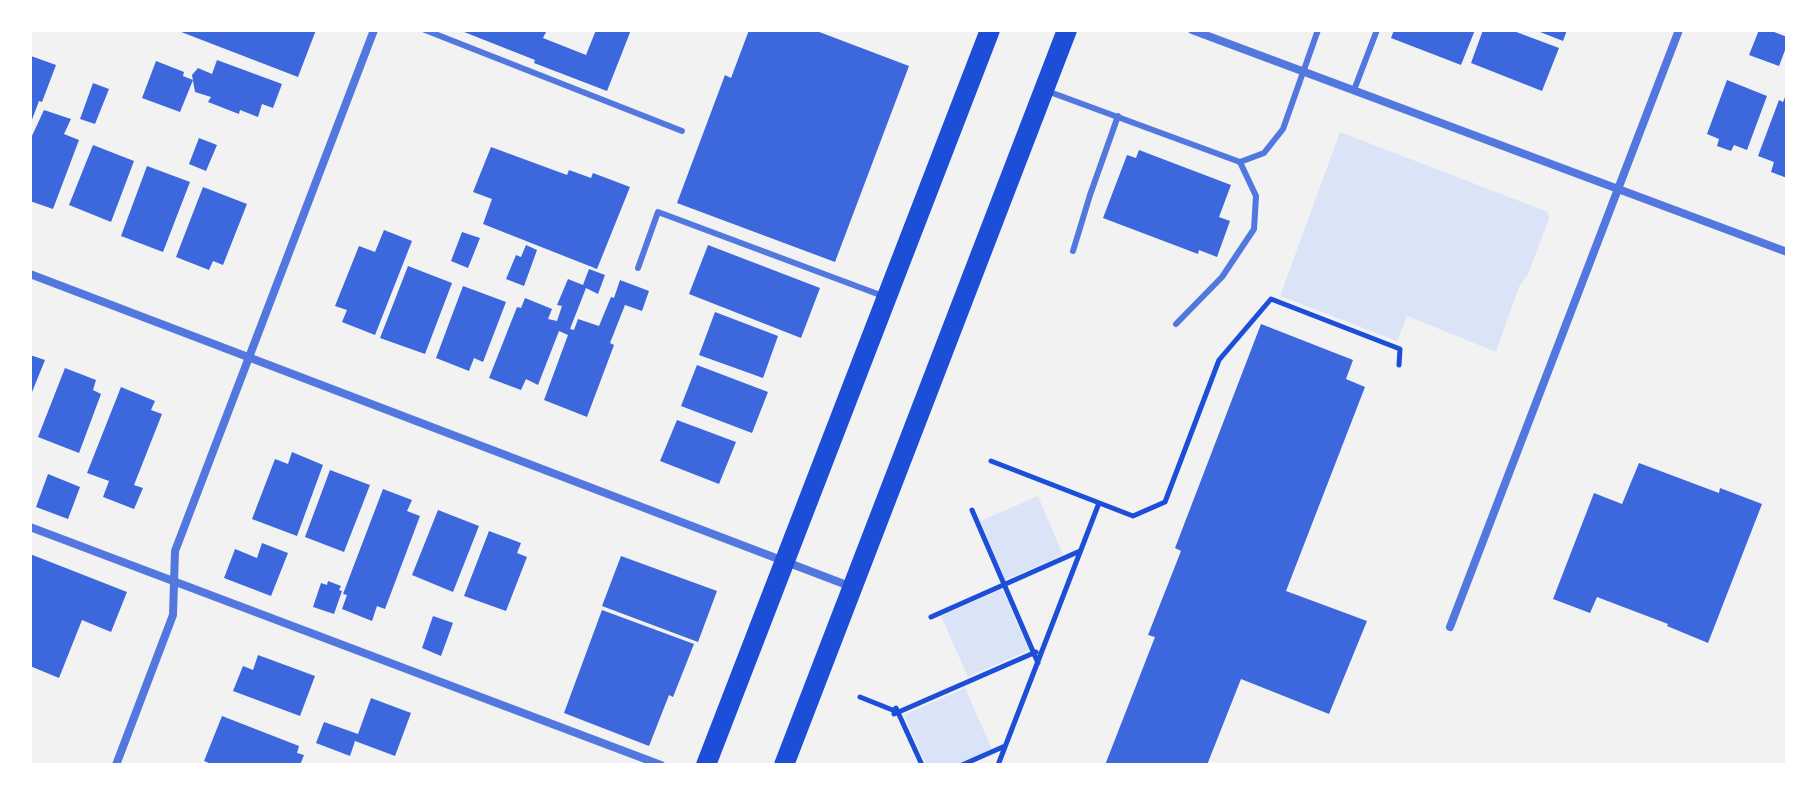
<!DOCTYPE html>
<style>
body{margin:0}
#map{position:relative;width:1817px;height:795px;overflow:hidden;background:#f2f2f2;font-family:"Work Sans",sans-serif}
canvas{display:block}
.frame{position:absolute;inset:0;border:32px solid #fff;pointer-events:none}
</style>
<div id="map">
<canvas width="1817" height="795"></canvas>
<div class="frame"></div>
</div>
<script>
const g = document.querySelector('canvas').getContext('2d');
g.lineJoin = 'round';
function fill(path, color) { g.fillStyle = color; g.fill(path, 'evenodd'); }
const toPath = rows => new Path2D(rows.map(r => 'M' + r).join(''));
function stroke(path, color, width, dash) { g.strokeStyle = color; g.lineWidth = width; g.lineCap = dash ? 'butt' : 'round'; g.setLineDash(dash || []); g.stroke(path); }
fill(toPath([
 [1340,132,1548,212,1549,219,1528,274,1519,287,1496,352,1407,316,1397,341,1280,296],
 [1038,496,1063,555,1005,580,980,521],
 [1002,589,1029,650,968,677,941,616],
 [965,688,992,749,955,765,926,765,904,715]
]), '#dbe4f7');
fill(toPath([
 [176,30,316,30,298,77],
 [459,30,547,30,543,38,586,55,596,30,631,30,607,91,534,63,535,60],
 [749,30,814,30,909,66,835,262,677,203,725,75,731,78],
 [1394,30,1475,30,1461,65,1391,38],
 [1483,30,1511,30,1559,48,1542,91,1471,63],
 [1535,30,1567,30,1563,41],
 [1759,30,1769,30,1787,37,1787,45,1779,66,1749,55],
 [31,56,56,65,42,102,39,101,30,125],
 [217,60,282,84,273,108,262,104,258,117,240,110,239,114,208,102,211,97,195,92,192,75,198,68,212,74],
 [156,61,184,72,183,76,193,80,180,112,142,98],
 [1727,80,1767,96,1747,150,1734,145,1731,151,1717,146,1719,139,1707,134],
 [93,83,109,89,95,124,80,119],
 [1787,92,1787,178,1771,172,1774,162,1758,156,1779,100,1783,102],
 [44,110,71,119,64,134,79,140,53,209,30,201,30,140],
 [199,138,217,145,206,171,189,164],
 [93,145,134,161,111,222,69,205],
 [491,147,567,175,569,170,591,178,593,173,630,187,597,269,483,224,492,199,473,192],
 [1139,150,1231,185,1219,217,1230,221,1217,257,1199,250,1198,254,1103,218,1127,155,1136,158],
 [147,166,190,182,163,252,121,236],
 [203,187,247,204,223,265,213,261,209,270,176,257],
 [384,230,412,241,375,335,342,322,347,310,335,306,359,246,375,252],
 [462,232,480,238,468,268,451,261],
 [526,245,537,250,524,286,506,279,516,255,521,257],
 [708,245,820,288,801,338,689,294],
 [408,266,452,283,425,354,380,338],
 [589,269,605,275,598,294,586,288,570,329,574,330,578,319,599,326,611,297,614,298,620,280,649,291,642,311,625,305,610,343,614,345,587,417,544,400,568,335,559,331,538,385,526,379,521,390,489,378,517,307,521,308,525,298,552,309,548,319,557,321,562,306,557,305,568,279,583,285],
 [463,286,506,302,483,362,474,358,469,371,436,358],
 [715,312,778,336,763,378,699,355],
 [1261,324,1353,360,1346,379,1365,387,1286,591,1367,621,1329,714,1241,679,1207,765,1105,765,1155,637,1148,635,1181,551,1175,548],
 [30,355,45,360,30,397],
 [697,365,768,392,752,433,681,406],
 [65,368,96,380,93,390,101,394,79,453,38,437],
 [121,387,155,401,151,410,162,414,134,485,143,488,134,509,103,497,109,481,87,473],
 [677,420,736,442,719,484,660,461],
 [292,452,323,465,297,536,252,519,275,459,288,464],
 [1639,463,1719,493,1720,488,1762,504,1708,643,1667,626,1668,624,1597,597,1590,613,1553,599,1594,493,1622,504],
 [330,470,370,485,344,552,305,537],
 [48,474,80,487,68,519,36,507],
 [383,489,412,500,407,511,420,516,385,609,377,606,372,621,342,609,347,595,343,594],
 [438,510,479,526,453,592,412,575],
 [489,531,521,543,517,553,527,557,506,611,464,596],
 [262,543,288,553,271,596,224,578,235,549,257,558],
 [30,554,127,592,111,632,82,620,59,678,30,666],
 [621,556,717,591,698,642,602,606],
 [328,581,341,586,339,590,342,591,334,614,313,607,321,583,327,585],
 [602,610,694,644,673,697,669,695,649,746,564,713],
 [433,616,453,623,441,656,422,648],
 [258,655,315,676,300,716,233,691,243,666,253,670],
 [371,698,411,713,395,756,355,741,350,756,316,743,324,722,358,734],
 [222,716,299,746,297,753,304,755,300,765,214,765,204,761]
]), '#3d67dc');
stroke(toPath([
 [991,461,1133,516,1165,502,1219,360,1271,299,1400,349,1399,365],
 [972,510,1038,663],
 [931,617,1080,551],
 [860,697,895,711],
 [896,708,922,765],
 [894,714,1036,652],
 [962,765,1005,746],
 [998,765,1099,503]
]), '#1d4ed8', 5);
stroke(toPath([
 [425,30,682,131],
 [1354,90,1377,30],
 [1047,91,1240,162,1264,153,1283,129,1318,30],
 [1073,251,1090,195,1118,116],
 [638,268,658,212,883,296],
 [1176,324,1222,277,1254,229,1256,196,1240,162]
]), '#5277de', 6);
stroke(toPath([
 [1192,30,1787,252],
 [30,274,852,587],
 [30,527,661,765],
 [1450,627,1679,30],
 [116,765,173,615,175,551,374,30]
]), '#5277de', 8);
stroke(toPath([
 [706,765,990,30],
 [784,765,1067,30]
]), '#1d4ed8', 20);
</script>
